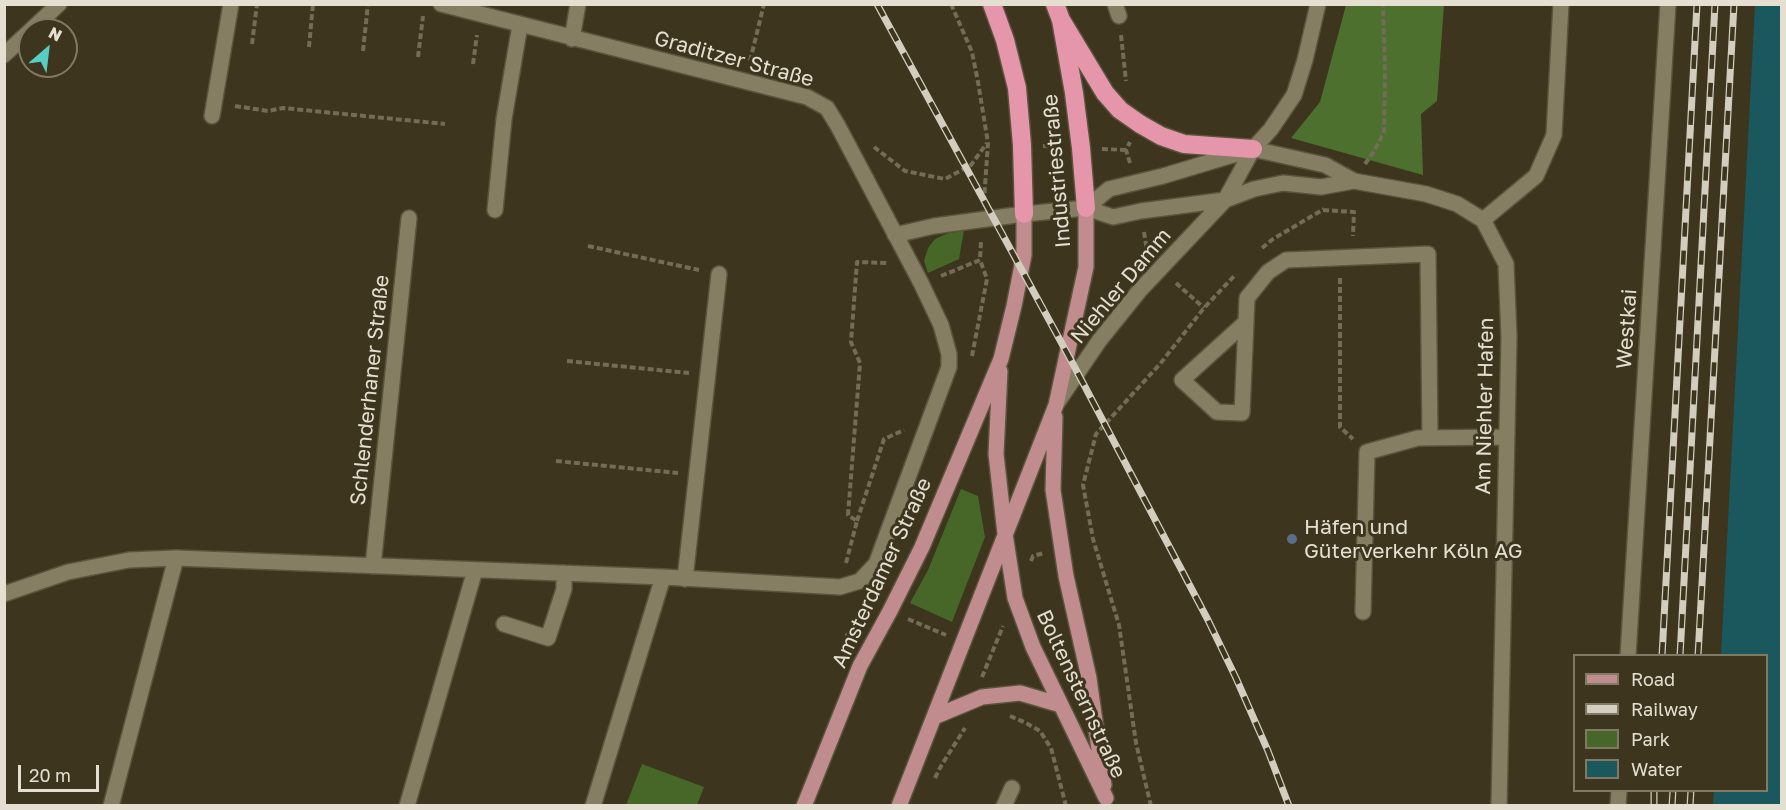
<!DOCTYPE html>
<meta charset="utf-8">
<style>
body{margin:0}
#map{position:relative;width:1786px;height:810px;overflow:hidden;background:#3d351d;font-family:"Golos Text",sans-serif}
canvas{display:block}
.frame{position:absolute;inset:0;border:6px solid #e4dfd1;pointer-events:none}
.legend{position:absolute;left:1573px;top:654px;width:195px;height:138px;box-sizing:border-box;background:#3d351d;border:2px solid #807965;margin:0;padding:8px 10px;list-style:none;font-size:18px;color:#e4dfd1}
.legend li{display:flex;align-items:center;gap:12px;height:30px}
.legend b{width:30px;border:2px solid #807965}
.north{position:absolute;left:18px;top:18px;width:60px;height:60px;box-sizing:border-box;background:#3d351d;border:2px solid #807965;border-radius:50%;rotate:28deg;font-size:16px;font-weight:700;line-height:24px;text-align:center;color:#e4dfd1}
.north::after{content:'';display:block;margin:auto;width:21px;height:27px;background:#57cec2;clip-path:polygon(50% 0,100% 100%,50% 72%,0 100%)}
.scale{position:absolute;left:18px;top:765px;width:81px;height:27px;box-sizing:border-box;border:3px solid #e4dfd1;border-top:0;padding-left:8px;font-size:18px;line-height:21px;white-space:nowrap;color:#e4dfd1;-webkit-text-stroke:4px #3d351d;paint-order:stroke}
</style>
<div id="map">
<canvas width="1786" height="810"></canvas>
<div class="frame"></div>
<ul class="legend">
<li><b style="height:8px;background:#c08c8e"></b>Road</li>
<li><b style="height:8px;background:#d2cdbe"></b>Railway</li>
<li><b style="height:16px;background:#466727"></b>Park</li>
<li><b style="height:16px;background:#1a585d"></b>Water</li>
</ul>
<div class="north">N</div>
<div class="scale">20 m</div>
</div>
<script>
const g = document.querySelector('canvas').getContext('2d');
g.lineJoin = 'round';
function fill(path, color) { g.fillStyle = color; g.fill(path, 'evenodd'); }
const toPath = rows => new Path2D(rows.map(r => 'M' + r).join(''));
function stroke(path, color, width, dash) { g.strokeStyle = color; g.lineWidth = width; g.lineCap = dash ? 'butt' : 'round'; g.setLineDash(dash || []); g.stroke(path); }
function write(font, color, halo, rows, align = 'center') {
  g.font = font + ' "Golos Text",sans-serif'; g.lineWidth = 6; g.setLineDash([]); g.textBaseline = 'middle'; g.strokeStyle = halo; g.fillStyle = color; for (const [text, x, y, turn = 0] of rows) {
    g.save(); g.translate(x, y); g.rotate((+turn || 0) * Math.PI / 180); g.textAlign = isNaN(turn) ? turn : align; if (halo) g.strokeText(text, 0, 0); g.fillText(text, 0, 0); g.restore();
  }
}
fill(toPath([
 [964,230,959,259,928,273,924,261,928,248,935,239,946,234],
 [961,489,978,496,985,537,952,622,910,603,928,570],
 [642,764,704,787,697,805,626,805]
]), '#466727');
fill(toPath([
 [1346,5,1444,5,1437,101,1421,114,1423,175,1291,138,1320,102]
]), '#4e702e');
fill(toPath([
 [1755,5,1782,5,1781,805,1713,805,1714,791,1766,790,1766,656,1721,655]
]), '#1a585d');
const minor = toPath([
 [1115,4,1119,16],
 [31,30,59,4],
 [572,39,578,4],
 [4,55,30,31],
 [212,116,231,4],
 [1086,208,1109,189,1163,176,1253,149,1325,165,1354,181,1426,194,1457,204,1483,220,1506,264,1509,337,1499,806],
 [495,210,504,119,520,25],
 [1483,220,1536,176,1554,135,1561,4],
 [895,235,934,226,1024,214,1086,208,1113,217,1141,211,1225,200,1254,189,1283,183,1321,187,1354,181],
 [1246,322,1182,380,1217,412,1242,413,1246,322,1247,298,1268,272,1286,260,1428,254,1430,437],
 [1057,403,1099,341,1140,290,1225,200,1253,149,1271,129,1294,95,1305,60,1318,4],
 [373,566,409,218],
 [685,579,719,274],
 [4,594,68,572,129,560,176,558,663,577,840,587,860,581,876,564,949,367,949,354,941,325,921,283,838,126,827,108,807,97,441,4],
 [1363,612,1367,452,1418,438,1506,437],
 [504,624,548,638,564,589,564,573],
 [1628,656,1668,4],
 [111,806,176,558],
 [407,806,475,570],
 [593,806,663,577],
 [1004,806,1012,788],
 [1618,806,1619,790]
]);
const major = toPath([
 [1000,371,996,454,1005,534,1015,598,1033,647,1106,798],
 [1055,417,1053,490,1066,576,1089,678,1104,785],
 [934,717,982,697,1020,693,1061,705],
 [804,806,860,666,890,611,922,547,1001,359,1014,306,1024,255,1024,214],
 [899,806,1056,405,1086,267,1086,208]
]);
const highway = toPath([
 [992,4,1005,40,1017,88,1022,145,1024,214],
 [1055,4,1061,20,1074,93,1081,148,1086,208],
 [1061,20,1105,93,1120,110,1140,124,1161,136,1184,144,1253,149]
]);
stroke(minor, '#5a533d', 18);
stroke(major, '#5a533d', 18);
stroke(highway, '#5a533d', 21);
stroke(toPath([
 [951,4,972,52,978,82,988,143,984,200],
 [1121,35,1126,81],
 [252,44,257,4],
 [309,47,313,4],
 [363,51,368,4],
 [418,57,423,16],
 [750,61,764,4],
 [473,64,477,35],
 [235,106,268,111,283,108,445,124],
 [1043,146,1059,147],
 [874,147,905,171,945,179,971,165,987,143],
 [1102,149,1126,150],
 [1130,163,1126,150,1130,142],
 [1365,164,1374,151,1384,132,1385,71,1383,4],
 [1323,210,1354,212,1353,236],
 [1144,232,1147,251],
 [588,246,699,270],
 [1262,248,1273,239,1324,209],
 [941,276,980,260,981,241],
 [1340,278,1340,427,1353,439],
 [1176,283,1204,308],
 [972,356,987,279,980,260],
 [567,361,689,373],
 [556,461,678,473],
 [857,521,884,439,904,430],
 [1031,561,1033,556,1044,553],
 [846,563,857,521,848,515,860,363,851,342,857,262,888,263],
 [908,619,946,635],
 [840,653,847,635,861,615],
 [982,677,1003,626],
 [1010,716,1024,722,1040,731,1051,748,1066,806],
 [935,778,941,766,965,728],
 [1151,806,1136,743,1119,625,1093,539,1083,485,1096,434,1160,364,1204,308,1236,274]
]), '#736c57', 4, [6, 3]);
stroke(minor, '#867e63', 15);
stroke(major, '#c08c8e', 15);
stroke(highway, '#e696aa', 18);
const rail = toPath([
 [877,4,1073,364,1208,620,1236,678,1268,751,1289,806],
 [1662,656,1697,4],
 [1680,656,1715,4],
 [1698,656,1734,4],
 [1654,806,1654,790],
 [1672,806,1673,790],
 [1690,806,1691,790]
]);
stroke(rail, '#d2cdbe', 7);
stroke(rail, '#3d351d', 4.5, [14]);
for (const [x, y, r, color] of [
 [1292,539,6,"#5c6f8a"]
]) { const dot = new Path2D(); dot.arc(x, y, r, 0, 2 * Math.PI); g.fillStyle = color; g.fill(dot); stroke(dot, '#3d351d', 2); }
write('21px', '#e4dfd1', '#3d351d', [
 ["Graditzer Straße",734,59,15],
 ["Industriestraße",1057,171,-95],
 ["Niehler Damm",1121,286,-50],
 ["Westkai",1627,329,-86],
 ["Schlenderhaner Straße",370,390,-84],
 ["Am Niehler Hafen",1485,406,-89],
 ["Amsterdamer Straße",882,573,-65],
 ["Boltensternstraße",1081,694,65]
]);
write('21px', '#e4dfd1', '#3d351d', [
 ["Häfen und",1304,527],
 ["Güterverkehr Köln AG",1304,551]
], 'left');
</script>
